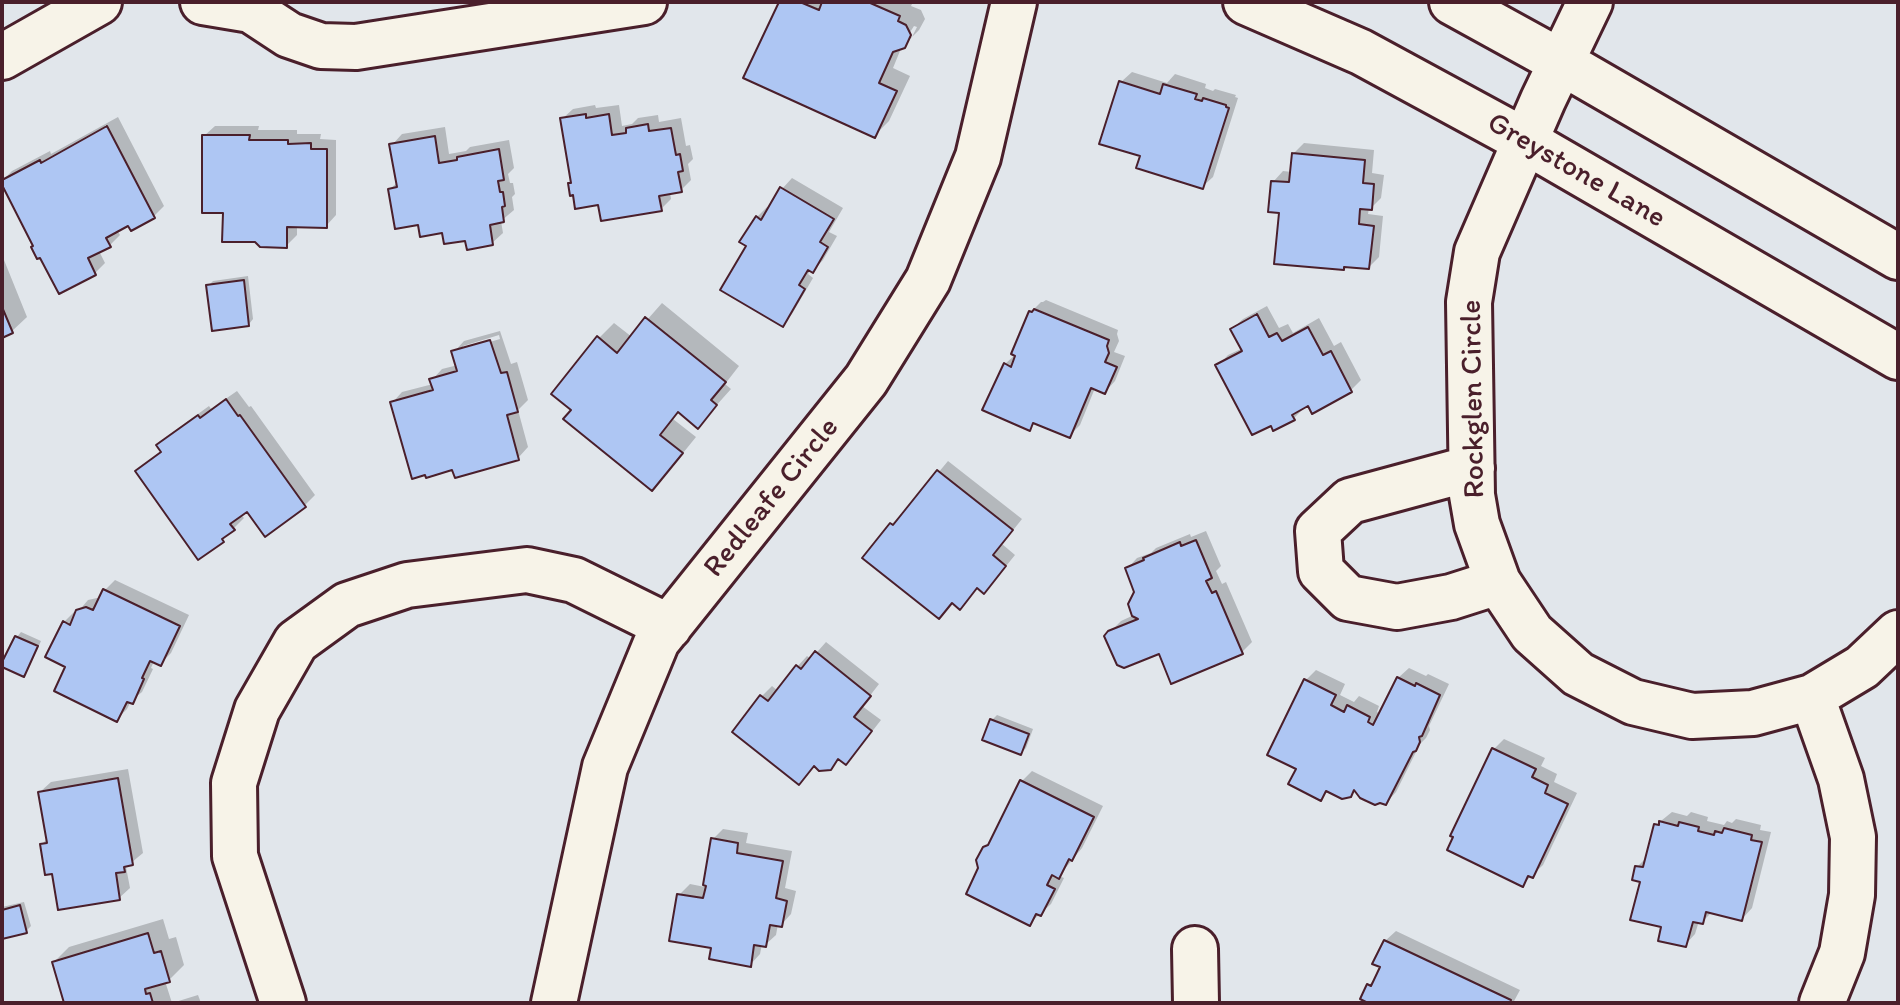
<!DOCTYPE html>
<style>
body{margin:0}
#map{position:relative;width:1900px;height:1005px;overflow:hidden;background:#e1e6eb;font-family:Itim,sans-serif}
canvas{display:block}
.frame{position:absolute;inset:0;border:4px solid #4a1f2b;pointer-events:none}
</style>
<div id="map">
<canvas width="1900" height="1005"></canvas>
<div class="frame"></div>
</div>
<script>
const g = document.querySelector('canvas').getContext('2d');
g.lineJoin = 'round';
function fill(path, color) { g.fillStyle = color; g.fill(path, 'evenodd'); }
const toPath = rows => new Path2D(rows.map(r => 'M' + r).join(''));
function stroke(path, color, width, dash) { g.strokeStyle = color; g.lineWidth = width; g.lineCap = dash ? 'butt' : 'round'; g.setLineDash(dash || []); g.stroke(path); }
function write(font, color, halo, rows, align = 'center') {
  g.font = font + ' Itim,sans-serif'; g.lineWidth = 6; g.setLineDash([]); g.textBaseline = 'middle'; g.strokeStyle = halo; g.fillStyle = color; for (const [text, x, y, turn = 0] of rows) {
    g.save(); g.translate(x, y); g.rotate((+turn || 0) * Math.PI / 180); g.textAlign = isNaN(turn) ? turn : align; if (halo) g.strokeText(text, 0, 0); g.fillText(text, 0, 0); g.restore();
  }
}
fill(toPath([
 [781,2,913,2,911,6,921,10,925,19,919,30,912,37,917,27,914,26,907,37,912,37,902,46,893,68,910,76,889,121,874,136],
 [1132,72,1167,83,1175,74,1206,84,1205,88,1213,91,1215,89,1236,95,1235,97,1238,98,1213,177,1202,187,1142,155,1121,82],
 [595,105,596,108,619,105,622,126,632,124,638,118,658,115,659,122,681,118,686,146,690,145,693,159,688,164,691,180,681,190,670,192,671,199,661,209,600,203,573,181,562,119,573,109],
 [118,117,164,206,154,216,129,223,117,230,120,235,110,245,99,251,105,263,95,273,35,245,2,181,12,171,50,151,51,154],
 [215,126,259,126,258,130,297,130,297,134,321,134,320,139,336,140,336,215,326,226,297,225,297,235,286,246,225,211,204,136],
 [445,127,449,154,466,151,470,147,509,140,514,168,508,174,510,183,513,183,515,194,512,197,514,210,501,221,503,233,492,243,467,238,420,222,390,189,398,182,392,145,402,134],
 [1304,143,1374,150,1372,173,1384,175,1381,198,1371,208,1369,208,1368,214,1383,216,1379,257,1369,267,1346,265,1343,268,1281,211,1273,182,1283,171,1292,172,1294,153],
 [792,178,843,208,829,232,837,236,823,260,813,271,811,269,808,274,813,278,792,314,782,324,749,245,757,217,767,207,770,209,782,189],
 [2,255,27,317,11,332,2,336],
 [248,276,253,319,249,324,208,286,213,281],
 [1046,300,1118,330,1117,334,1119,341,1114,352,1125,356,1115,381,1105,392,1095,388,1080,425,1069,436,1036,422,1030,428,1005,364,1016,354,1031,312,1041,302,1043,302],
 [662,303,739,366,725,384,731,389,698,426,680,411,673,419,696,437,666,474,651,489,573,409,599,338,614,323,632,337],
 [1267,306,1279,328,1288,324,1293,333,1319,318,1334,346,1341,342,1361,380,1351,390,1308,404,1294,418,1218,366,1228,355,1243,348,1232,329,1243,319],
 [500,331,511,364,517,362,528,400,518,410,528,447,518,458,454,468,392,403,402,392,433,384,432,380,442,369,458,365,454,352,464,341],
 [499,335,500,339,463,350,463,346],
 [237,391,249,407,251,406,315,495,305,505,266,534,247,509,240,514,244,518,222,540,137,471,162,450,159,445,169,435,209,406,211,409],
 [948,461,1022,519,1002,544,1015,555,994,581,979,587,960,607,891,525,901,514,903,515],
 [1206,531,1221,566,1216,571,1222,584,1226,582,1252,642,1242,652,1160,651,1110,632,1121,621,1134,615,1137,592,1127,569,1137,558,1151,553,1156,548,1190,534,1191,537],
 [115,580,189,615,171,653,160,664,154,661,151,668,153,669,142,692,131,701,127,709,117,719,68,666,64,622,74,612,77,613,88,600,97,598,100,599,105,590],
 [21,632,41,641,28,670,23,674,17,637],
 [826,642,879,684,862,706,881,720,856,752,840,758,830,768,762,696,772,686,778,691,797,667,807,656,811,659],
 [1409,668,1426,676,1428,674,1449,684,1429,726,1430,730,1426,738,1420,744,1396,792,1386,803,1356,789,1350,795,1329,790,1321,798,1298,768,1306,680,1316,670,1345,684,1340,695,1354,702,1359,696,1379,706,1377,712,1381,714,1398,678],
 [997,715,1033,729,1026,748,1021,753,992,720],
 [1504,739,1545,758,1541,766,1557,774,1554,782,1577,793,1543,865,1523,884,1494,749],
 [128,769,143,853,126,867,130,888,119,898,42,844,48,838,40,792,51,782],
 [1032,771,1103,806,1082,848,1059,876,1064,878,1051,904,1030,923,981,868,984,848,993,840,1022,781],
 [1672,812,1687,816,1691,812,1708,817,1707,821,1724,825,1727,821,1732,823,1736,819,1761,825,1760,830,1771,832,1752,908,1742,919,1712,912,1702,922,1699,921,1695,934,1685,945,1663,926,1637,867,1649,855,1656,825],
 [723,829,748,833,746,843,792,851,785,888,796,891,791,914,781,925,778,924,776,935,765,945,762,944,760,954,750,965,713,946,679,895,690,884,705,887,713,839],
 [24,902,31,926,26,931,2,937,2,907],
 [163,919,169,939,176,937,184,965,169,980,165,981,172,1003,198,995,201,1003,64,1003,54,962,69,947],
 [1396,931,1520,990,1513,1003,1372,1003,1369,985,1379,975,1385,941]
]), '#0003');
const building = toPath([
 [779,2,800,2,819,10,822,2,868,2,900,16,898,21,906,25,911,35,905,48,893,52,879,83,897,91,875,138,743,78,779,2],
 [1119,81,1160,94,1163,84,1197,94,1195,99,1202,101,1203,98,1226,105,1226,107,1229,108,1203,189,1136,168,1140,156,1099,144,1119,81],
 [586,114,586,118,609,114,612,135,626,133,626,128,648,124,649,131,671,128,676,155,680,154,683,171,678,172,682,192,659,196,662,211,601,221,598,205,575,209,573,195,570,196,568,183,571,183,560,118,586,114],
 [107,126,155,218,131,231,128,226,106,238,111,247,88,258,96,275,59,294,40,258,37,259,31,247,33,246,2,185,2,180,40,160,41,163,107,126],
 [202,135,250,135,249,140,288,140,288,144,311,143,311,149,327,149,327,228,287,227,287,248,260,247,255,242,222,242,223,213,202,213,202,135],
 [435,136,439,163,457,160,457,157,499,149,504,180,498,181,500,192,503,192,505,206,502,207,504,222,490,225,493,245,467,250,465,241,444,244,442,233,420,237,418,225,395,229,388,189,397,187,389,144,435,136],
 [1292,153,1365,160,1363,183,1374,184,1372,210,1360,209,1359,224,1374,226,1369,269,1344,267,1344,270,1274,264,1279,213,1268,212,1271,181,1289,182,1292,153],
 [780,187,834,219,820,242,828,247,813,273,808,270,799,285,805,289,783,327,720,290,746,246,739,242,756,216,761,220,780,187],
 [244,280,249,326,212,331,206,285,244,280],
 [2,307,13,333,2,338,2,307],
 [1034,309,1109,340,1107,346,1109,353,1105,362,1117,367,1105,394,1091,388,1070,438,1033,423,1030,431,982,410,1004,363,1011,367,1015,356,1011,354,1029,311,1032,312,1034,309],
 [1257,314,1269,337,1277,333,1282,341,1308,327,1323,355,1331,351,1352,392,1312,414,1308,406,1292,415,1295,420,1273,431,1271,426,1252,435,1215,365,1242,351,1230,329,1257,314],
 [645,317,726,382,711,400,717,405,698,429,678,412,660,435,683,453,652,491,563,419,571,410,551,394,597,336,617,353,645,317],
 [490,340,501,373,507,372,518,412,507,415,519,460,455,478,452,470,426,478,425,475,412,479,390,402,433,390,429,379,457,371,451,351,490,340],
 [226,399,238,416,240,415,306,507,265,537,247,512,230,524,235,530,222,539,224,542,198,560,135,471,161,452,156,445,198,415,200,418,226,399],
 [937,470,1013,530,993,555,1006,566,984,594,977,588,960,610,952,603,939,619,862,558,890,523,893,525,937,470],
 [1196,540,1212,578,1206,581,1212,593,1216,591,1243,654,1171,684,1159,654,1124,668,1117,665,1104,636,1108,631,1138,619,1132,616,1128,604,1134,592,1125,568,1144,560,1143,558,1180,542,1181,546,1196,540],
 [103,589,180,626,161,666,150,661,142,678,144,679,133,704,127,702,117,722,54,691,65,667,45,657,63,621,70,625,76,610,86,607,93,610,103,589],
 [15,636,38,646,24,677,2,667,2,662,15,636],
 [815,651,871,696,854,717,872,731,846,765,838,759,831,770,819,771,814,766,799,785,732,732,760,695,768,701,796,665,801,669,815,651],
 [1397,677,1415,686,1416,683,1440,695,1422,736,1419,737,1420,742,1416,751,1413,752,1386,805,1380,803,1375,805,1360,798,1354,790,1351,797,1342,799,1326,791,1321,801,1288,784,1296,769,1267,755,1304,679,1336,695,1331,705,1344,712,1347,705,1370,717,1368,722,1373,725,1397,677],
 [990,719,1029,734,1021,755,982,740,990,719],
 [1492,748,1536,769,1532,777,1548,785,1545,793,1568,804,1533,878,1528,876,1523,887,1447,850,1453,837,1450,836,1492,748],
 [118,778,133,865,124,867,125,872,116,873,120,900,58,910,52,874,45,875,40,844,47,843,38,792,118,778],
 [1020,780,1094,817,1072,861,1069,859,1059,879,1052,875,1047,885,1055,889,1041,916,1036,914,1030,926,966,894,978,868,976,860,983,847,988,845,1020,780],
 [1659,821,1678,826,1679,822,1699,827,1698,831,1714,835,1715,831,1722,833,1724,828,1752,835,1751,840,1762,842,1742,921,1706,912,1703,924,1693,922,1686,947,1658,941,1661,927,1630,920,1640,882,1632,880,1635,866,1643,867,1654,824,1659,825,1659,821],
 [711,838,738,843,737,853,783,861,776,898,787,901,782,927,770,925,766,947,754,945,751,967,709,959,711,948,669,941,677,894,703,898,706,886,703,885,711,838],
 [20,905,27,933,2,939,2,910,20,905],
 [148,933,154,953,161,951,170,982,145,989,146,994,150,993,153,1003,64,1003,52,962,148,933],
 [1384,940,1511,1000,1510,1003,1368,1003,1360,999,1367,984,1371,986,1380,967,1372,964,1384,940]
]);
fill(building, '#aec6f3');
stroke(building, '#4a1f2b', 2);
const minor = toPath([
 [203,2,251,10],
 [246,2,251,10,289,35,321,46,356,47,644,2],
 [1246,2,1361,52,1525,141,1898,357],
 [1452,2,1561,62,1898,257],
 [1590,2,1543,100,1477,252,1469,302,1472,495,1477,524,1498,582,1532,633,1578,674,1633,702,1692,716,1753,713,1812,697,1862,667,1898,633],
 [2,57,99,2],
 [1472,468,1350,501,1318,531,1321,571,1348,598,1397,607,1451,597,1498,582],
 [1812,697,1841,779,1853,837,1852,895,1842,953,1822,1003],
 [1195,949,1196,1003],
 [283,1003,235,856,234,783,257,710,296,642,347,605,407,585,527,570,574,580,669,627],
 [554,1003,605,767,657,641,866,380,928,280,978,157,1014,2]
]);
stroke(minor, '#4a1f2b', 50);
stroke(minor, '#f7f3e8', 44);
write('30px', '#4a1f2b', '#f7f3e8', [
 ["Greystone Lane",1576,171,30],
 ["Rockglen Circle",1474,399,-91],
 ["Redleafe Circle",772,498,-51]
]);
</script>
